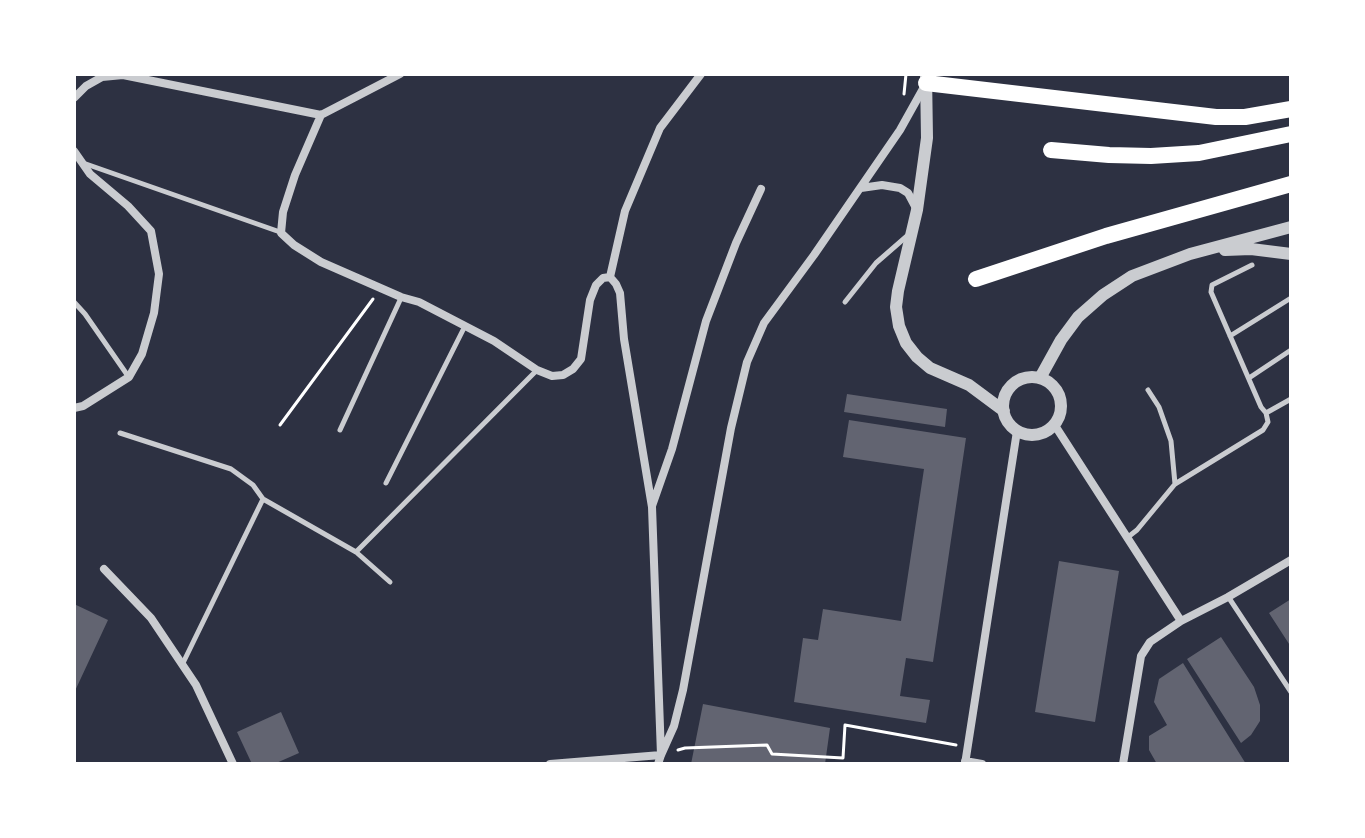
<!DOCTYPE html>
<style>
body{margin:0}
#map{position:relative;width:1365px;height:838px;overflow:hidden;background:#2d3142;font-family:"IBM Plex Serif",serif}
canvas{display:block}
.frame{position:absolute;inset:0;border:76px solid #fff;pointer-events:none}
</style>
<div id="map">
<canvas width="1365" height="838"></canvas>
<div class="frame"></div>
</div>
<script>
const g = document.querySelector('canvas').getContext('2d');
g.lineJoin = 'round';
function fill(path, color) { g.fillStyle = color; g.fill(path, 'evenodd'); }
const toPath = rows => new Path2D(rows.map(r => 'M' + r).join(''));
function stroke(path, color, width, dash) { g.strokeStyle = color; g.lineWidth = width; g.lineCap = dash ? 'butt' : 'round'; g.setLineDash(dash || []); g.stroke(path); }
fill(toPath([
 [847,394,947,409,945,427,844,412],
 [849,420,966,438,933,662,906,658,900,696,930,700,926,723,794,702,803,638,818,640,823,609,901,621,924,469,843,457],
 [1059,561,1119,571,1095,722,1035,712],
 [1291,599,1291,647,1269,613],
 [74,604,108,620,74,693],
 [1221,637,1254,687,1260,705,1260,721,1251,735,1241,743,1187,659],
 [1183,663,1246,764,1157,764,1149,750,1149,736,1167,725,1154,702,1159,679],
 [703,704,830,728,825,764,691,764],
 [281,712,299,753,274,764,252,764,237,732]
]), '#626471');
stroke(toPath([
 [904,94,906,74],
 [280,425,373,299],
 [678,750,685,748,767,745,772,754,843,758,845,725,956,745]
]), '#fff', 3);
stroke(toPath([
 [86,164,280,232],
 [1252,265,1212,285,1211,292,1261,407,1266,413,1291,399],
 [74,302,85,314,128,376],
 [845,302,876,263,907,236],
 [1230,336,1291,298],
 [1249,378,1291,350],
 [1148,390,1159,407,1171,441,1175,484],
 [340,430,401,298],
 [120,433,231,469,253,485,263,499,182,665],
 [386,483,465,326],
 [263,499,356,552,390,582],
 [1128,537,1137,530,1175,484,1263,430,1268,422,1266,413],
 [356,552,537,370],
 [1229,598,1291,692]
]), '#caccd0', 5);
stroke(toPath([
 [74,98,86,86,102,77,123,75,321,115,400,74],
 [321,115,295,175,283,212,281,233,294,245,321,262,401,297,419,302,494,341,537,370,552,376,563,375,573,369,581,359,590,300,596,285,603,278,610,277,625,211,660,128,701,74],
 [74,151,90,174,128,206,151,231,159,274,154,313,142,354,129,377,83,406,74,408],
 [861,188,882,185,900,188,908,193,916,208],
 [610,277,616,284,620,293,624,339,652,507,661,755,658,764],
 [1054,424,1181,621],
 [652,506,672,449,706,321,736,243,761,189],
 [104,569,151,618,196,685,233,764],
 [661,755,674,726,683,690,731,428,747,362,764,323,814,255,900,130,924,87],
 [965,761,982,764],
 [550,764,661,755],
 [965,764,1017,431],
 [1123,764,1141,656,1150,642,1181,621,1228,597,1291,560]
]), '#caccd0', 8);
stroke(toPath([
 [926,74,927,138,917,210,898,291,896,307,899,326,906,343,917,357,930,368,969,385,1004,411],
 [1225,250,1251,249,1291,254],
 '1003 406a29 29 0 1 1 58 0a29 29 0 1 1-58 0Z',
 [1040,378,1061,340,1078,317,1103,295,1132,276,1190,254,1291,227]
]), '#caccd0', 12);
stroke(toPath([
 [926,83,1216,117,1245,117,1291,109],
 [1051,150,1109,155,1151,156,1199,153,1291,134],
 [976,279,1106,236,1291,184]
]), '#fff', 16);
</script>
